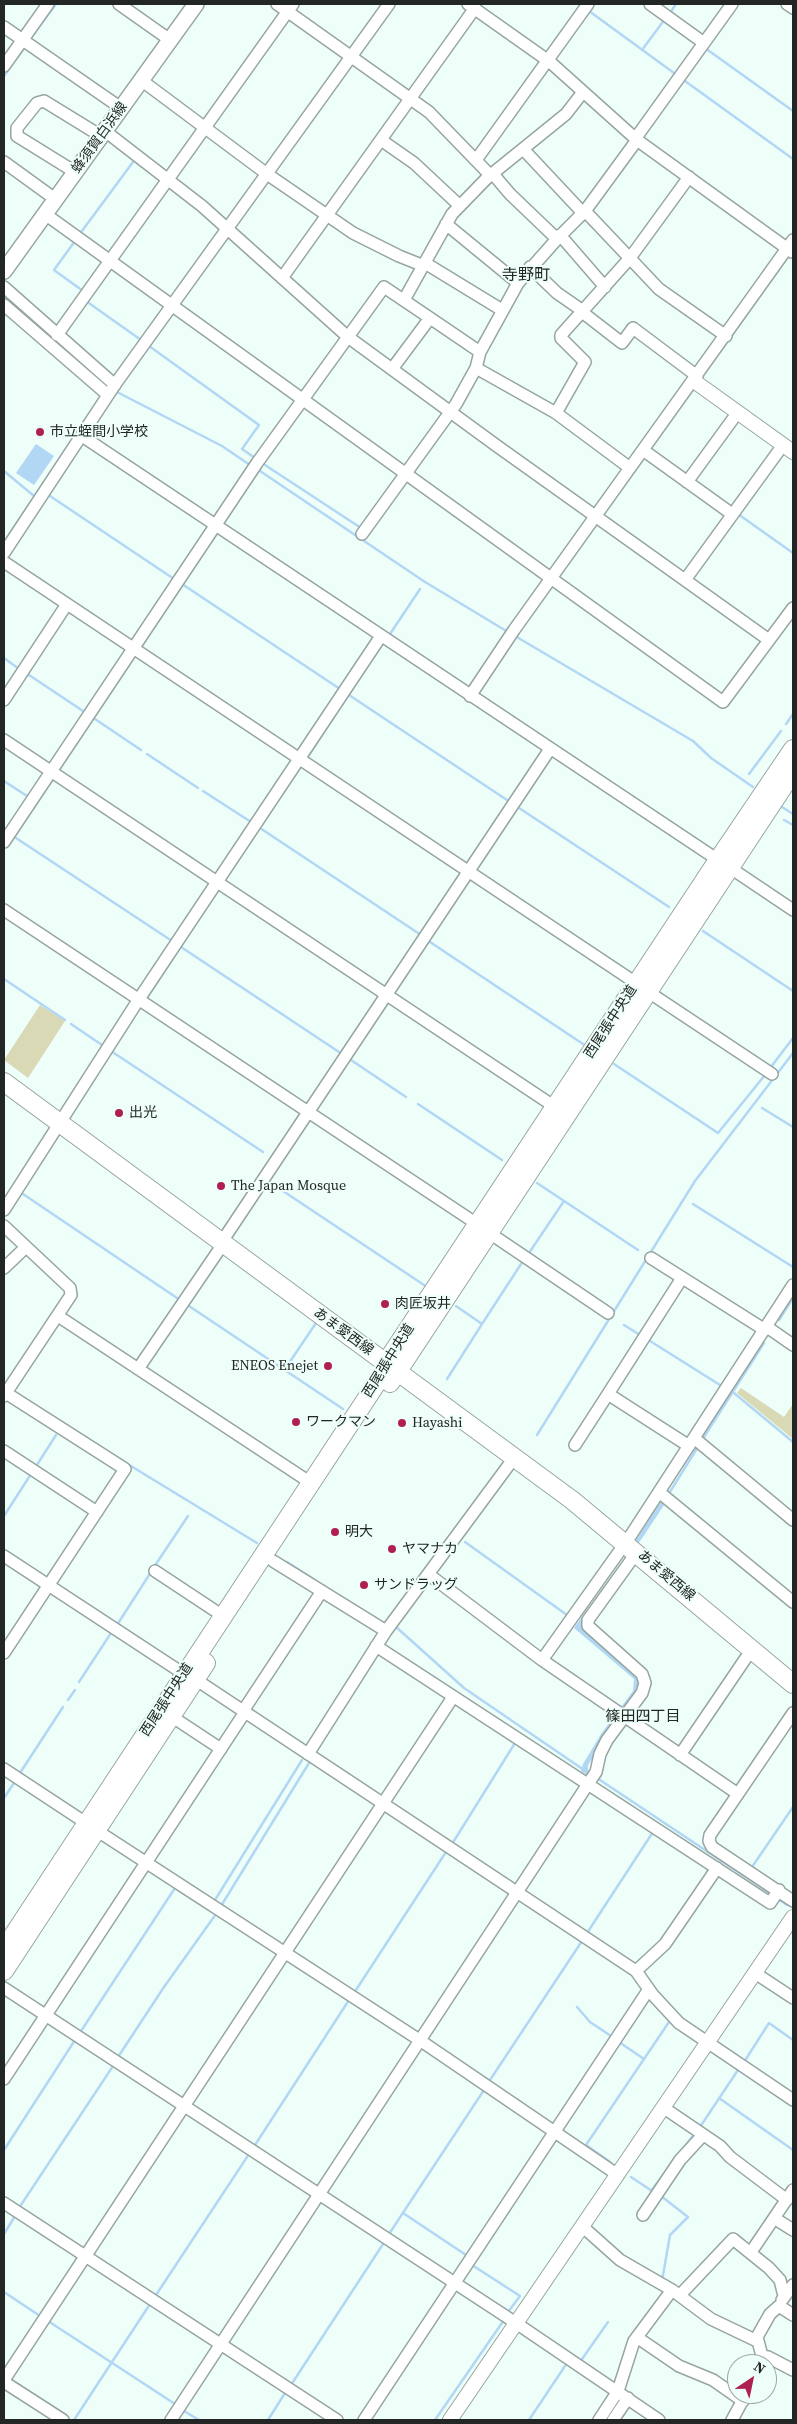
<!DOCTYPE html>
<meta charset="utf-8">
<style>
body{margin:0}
#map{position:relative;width:797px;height:2424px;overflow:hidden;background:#eefef9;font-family:"Source Serif 4",serif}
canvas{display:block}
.frame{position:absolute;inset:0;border:5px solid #222726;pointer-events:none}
.north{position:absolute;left:727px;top:2354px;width:50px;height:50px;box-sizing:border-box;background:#eefef9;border:1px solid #9ca8a5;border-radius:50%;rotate:34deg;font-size:14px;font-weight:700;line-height:20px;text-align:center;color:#222726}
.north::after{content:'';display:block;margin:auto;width:18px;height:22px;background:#af1f54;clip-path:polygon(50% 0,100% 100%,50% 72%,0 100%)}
</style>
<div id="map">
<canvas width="797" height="2424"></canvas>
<div class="frame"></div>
<div class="north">N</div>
</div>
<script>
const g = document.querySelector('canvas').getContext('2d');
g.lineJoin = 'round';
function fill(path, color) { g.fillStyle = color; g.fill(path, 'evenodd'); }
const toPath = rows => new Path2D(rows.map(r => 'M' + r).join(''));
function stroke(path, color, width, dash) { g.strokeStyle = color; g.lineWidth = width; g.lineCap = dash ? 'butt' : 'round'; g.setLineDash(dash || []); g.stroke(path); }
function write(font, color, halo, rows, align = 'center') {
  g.font = font + ' "Source Serif 4","Noto Sans JP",serif'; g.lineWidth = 4; g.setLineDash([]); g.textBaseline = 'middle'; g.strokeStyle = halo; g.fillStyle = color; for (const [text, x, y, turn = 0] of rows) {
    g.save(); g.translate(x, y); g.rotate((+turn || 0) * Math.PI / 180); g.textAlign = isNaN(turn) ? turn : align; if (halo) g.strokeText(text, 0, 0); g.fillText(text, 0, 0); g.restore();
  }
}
fill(toPath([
 [40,1005,65,1021,28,1078,4,1060],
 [741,1388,784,1417,793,1404,793,1439,737,1393]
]), '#d9d9b6');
fill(toPath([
 [36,444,54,456,34,485,16,473],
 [662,1499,666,1502,645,1534,583,1622,585,1630,640,1677,639,1689,588,1765,588,1770,592,1773,590,1777,581,1771,583,1764,601,1734,633,1691,634,1679,574,1628,628,1553]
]), '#b1d7f5');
stroke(toPath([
 [578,4,580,5],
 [589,11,674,73],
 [670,13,676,4],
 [31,38,56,4],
 [705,48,793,111],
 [642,50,665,19],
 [4,76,25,47],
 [685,81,793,159],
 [79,235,133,162],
 [75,241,54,270,83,291],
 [4,296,108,387],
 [86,301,141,340],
 [149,346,259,425,242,449,255,458],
 [115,391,222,446,250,465],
 [262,463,361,528],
 [257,469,425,582,508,632],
 [4,471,34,496],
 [50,496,174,579],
 [738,514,793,553],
 [4,542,86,419],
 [182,584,340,689],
 [390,634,420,589],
 [515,636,693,741,711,758,753,787],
 [4,658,19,669],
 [26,673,86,713],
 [349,695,510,802],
 [92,717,141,750],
 [786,724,793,714],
 [147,754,198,788],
 [309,755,354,686],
 [749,774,781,731],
 [4,781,30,798],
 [203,791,251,822],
 [516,806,669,907],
 [782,807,793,814],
 [784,820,793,825],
 [260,828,421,935],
 [13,836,172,941],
 [230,872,300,767],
 [703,931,793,991],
 [427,940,583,1044],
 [181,947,342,1054],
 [4,979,65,1020],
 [147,998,185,940],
 [71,1024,102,1045],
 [113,1049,111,1051,263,1152],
 [348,1058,406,1097],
 [614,1064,718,1133,765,1075],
 [771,1067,793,1038],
 [418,1104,502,1160],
 [762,1108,793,1127],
 [269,1180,268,1181,424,1285],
 [537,1183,638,1250],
 [23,1194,180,1300],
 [693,1204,793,1267],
 [529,1253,564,1201],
 [186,1304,343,1409],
 [779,1320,793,1298],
 [482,1324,523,1261],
 [624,1325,640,1335],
 [650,1341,720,1385],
 [285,1369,316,1323],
 [447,1379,482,1324,456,1306],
 [734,1393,793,1442],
 [537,1435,695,1181,793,1053],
 [704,1437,764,1343],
 [126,1463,257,1543],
 [35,1468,56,1435],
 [668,1495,696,1450],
 [4,1516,31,1474],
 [465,1542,567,1615],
 [287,1562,315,1580],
 [154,1567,188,1516],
 [396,1624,395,1626,464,1688,584,1770],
 [117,1625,151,1572],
 [79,1682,111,1633],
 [68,1700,75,1690],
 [20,1773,63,1707],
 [597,1778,771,1894],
 [4,1798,14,1783],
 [452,1844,515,1743],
 [752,1867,793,1807],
 [778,1899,787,1905],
 [212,1900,215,1900,302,1760],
 [221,1906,309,1763],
 [587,1933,653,1832],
 [354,1993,446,1852],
 [577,2007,590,2022,611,2036],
 [81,2031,175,1888,207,1909],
 [619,2042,644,2059],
 [118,2057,164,1987,216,1914],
 [744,2062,769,2023,793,2040],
 [490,2080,582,1941],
 [719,2098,793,2150],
 [700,2127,738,2070],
 [255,2145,349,2000],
 [4,2150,75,2040],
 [610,2162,586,2145,671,2019],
 [631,2177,652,2191],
 [651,2191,692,2137],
 [661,2196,688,2217,670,2235,662,2281],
 [19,2208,113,2066],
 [785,2212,793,2200],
 [403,2213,466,2255],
 [4,2234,15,2216],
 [389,2234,484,2090],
 [472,2265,520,2296,508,2312],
 [4,2292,40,2316],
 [156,2295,249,2154],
 [48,2321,175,2404],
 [580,2362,608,2322],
 [291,2385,385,2241],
 [184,2411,199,2420],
 [74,2420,150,2304],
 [268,2420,285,2393],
 [435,2420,504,2320],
 [529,2420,567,2363],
 [606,2420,621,2398]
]), '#b1d7f5', 2.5);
const minor = toPath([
 [119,4,170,40],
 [277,4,429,112,491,176],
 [468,4,550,62,637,140,792,252],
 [650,4,704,43],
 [787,4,793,8],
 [4,27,121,108],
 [4,66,48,4],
 [141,80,267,174,353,233,399,256,424,266],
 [105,131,202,206,348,337,497,446,769,640],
 [635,139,732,4],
 [381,140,414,163,460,206],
 [523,149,583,213],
 [476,160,588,4],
 [4,162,55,199],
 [75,172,17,136,17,128,37,103,44,101,101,136],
 [493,174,510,194,557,239],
 [585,211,659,289,726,336],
 [45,214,723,702,793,608],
 [446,224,518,283],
 [560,235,605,287],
 [425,263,502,310],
 [530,267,557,293,583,311],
 [282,278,475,8],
 [4,287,115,385],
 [404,300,452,214,487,178,566,114,583,92],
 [4,305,108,395],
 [582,312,622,343,633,328,697,376],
 [430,318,480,352],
 [57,335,293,4],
 [476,368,556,413,630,468],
 [556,413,585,362,561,338,561,335,630,258,689,177],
 [82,436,718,860],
 [643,450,732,514],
 [687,482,738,412],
 [362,534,456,404,476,368,480,352,518,283,557,239,585,211,637,140],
 [4,553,116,383,389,4],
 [4,562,636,983],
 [685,580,783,445],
 [470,696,514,630,793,240],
 [4,700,67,604],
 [4,740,555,1107],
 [4,842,257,463,384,287,430,318,392,369],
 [729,867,793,910],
 [4,910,477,1224],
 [647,991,772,1074],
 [4,1210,139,999,381,636],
 [4,1226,70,1288,71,1295,4,1396],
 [488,1232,608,1313],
 [227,1234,550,749],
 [651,1258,765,1330],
 [4,1268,26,1247],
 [682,1278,608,1394,689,1446],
 [58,1316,311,1483],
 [767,1327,793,1345],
 [138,1369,223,1244],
 [694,1438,793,1520],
 [575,1445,608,1394],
 [4,1451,97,1512],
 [659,1492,793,1602],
 [4,1556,184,1674,195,1679,636,1971,653,1995,679,2023,793,2100],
 [273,1561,386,1631],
 [155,1571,223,1616],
 [428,1574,542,1660],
 [376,1646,770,1903,779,1890],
 [4,1653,125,1469,6,1393],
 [243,1711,322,1591],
 [793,1713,710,1835,709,1841,712,1847,793,1901],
 [171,1716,221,1749],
 [308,1754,386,1631,514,1458],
 [680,1755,752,1649],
 [4,1769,86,1823],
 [738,1794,542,1660,631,1535,793,1285],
 [96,1830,421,2041,618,2175],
 [636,1971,665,1944,717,1868],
 [755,1973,793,1998],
 [4,1988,516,2323,659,2420],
 [4,2079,245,1712],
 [664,2108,720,2146,730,2157,787,2200],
 [4,2203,337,2420],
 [643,2215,680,2160,703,2135],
 [774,2218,793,2230],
 [583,2227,620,2260,672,2290],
 [751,2252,793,2190],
 [680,2295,733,2239,769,2268,780,2280,784,2296],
 [782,2300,793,2285],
 [638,2338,679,2366,713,2380,743,2401],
 [762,2356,768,2357,793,2370],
 [761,2364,762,2356,757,2337,770,2314,779,2306,793,2315],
 [4,2380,453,1697],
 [4,2382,63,2420],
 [171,2420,588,1784,596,1772,600,1754,607,1740,642,1693,645,1683,642,1674,588,1626,588,1620,637,1552],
 [364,2420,649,1989],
 [599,2420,618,2391,634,2341,672,2290,711,2319,757,2341],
 [613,2420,628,2398],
 [732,2420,745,2396]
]);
const tertiary = toPath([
 [694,381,793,452],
 [450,2420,793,1917]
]);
const secondary = toPath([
 [4,271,196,4]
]);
const primary = toPath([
 [4,1082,572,1500,793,1684],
 [390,1383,793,772],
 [4,1949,388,1366,391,1355,718,860,793,749],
 [4,1971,206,1663]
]);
stroke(minor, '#97a5a1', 14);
stroke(tertiary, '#97a5a1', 16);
stroke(secondary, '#97a5a1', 18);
stroke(primary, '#97a5a1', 20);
stroke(minor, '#fff', 11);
stroke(tertiary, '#fff', 14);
stroke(secondary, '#fff', 15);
stroke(primary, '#fff', 18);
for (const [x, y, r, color] of [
 [40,432,5,"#af1f54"],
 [119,1113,5,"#af1f54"],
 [221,1186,5,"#af1f54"],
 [385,1304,5,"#af1f54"],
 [328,1366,5,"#af1f54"],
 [296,1422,5,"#af1f54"],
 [402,1423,5,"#af1f54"],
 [335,1532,5,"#af1f54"],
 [392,1549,5,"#af1f54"],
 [364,1585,5,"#af1f54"]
]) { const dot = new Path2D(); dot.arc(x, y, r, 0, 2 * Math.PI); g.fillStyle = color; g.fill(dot); stroke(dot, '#eefef9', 2); }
write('14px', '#222726', '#eefef9', [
 ["蜂須賀白浜線",100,138,-54],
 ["西尾張中央道",611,1022,-57],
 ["あま愛西線",343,1332,36],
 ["西尾張中央道",389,1361,-58],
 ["あま愛西線",666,1576,40],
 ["西尾張中央道",167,1700,-57]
]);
write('14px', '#222726', '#eefef9', [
 ["市立蛭間小学校",50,432],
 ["出光",129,1113],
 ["The Japan Mosque",231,1186],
 ["肉匠坂井",395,1304],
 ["ENEOS Enejet",318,1366,"right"],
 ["ワークマン",306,1422],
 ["Hayashi",412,1423],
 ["明大",345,1532],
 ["ヤマナカ",402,1549],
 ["サンドラッグ",374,1585]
], 'left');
write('15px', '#222726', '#eefef9', [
 ["篠田四丁目",643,1717]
]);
write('16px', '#222726', '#eefef9', [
 ["寺野町",526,276]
]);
</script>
